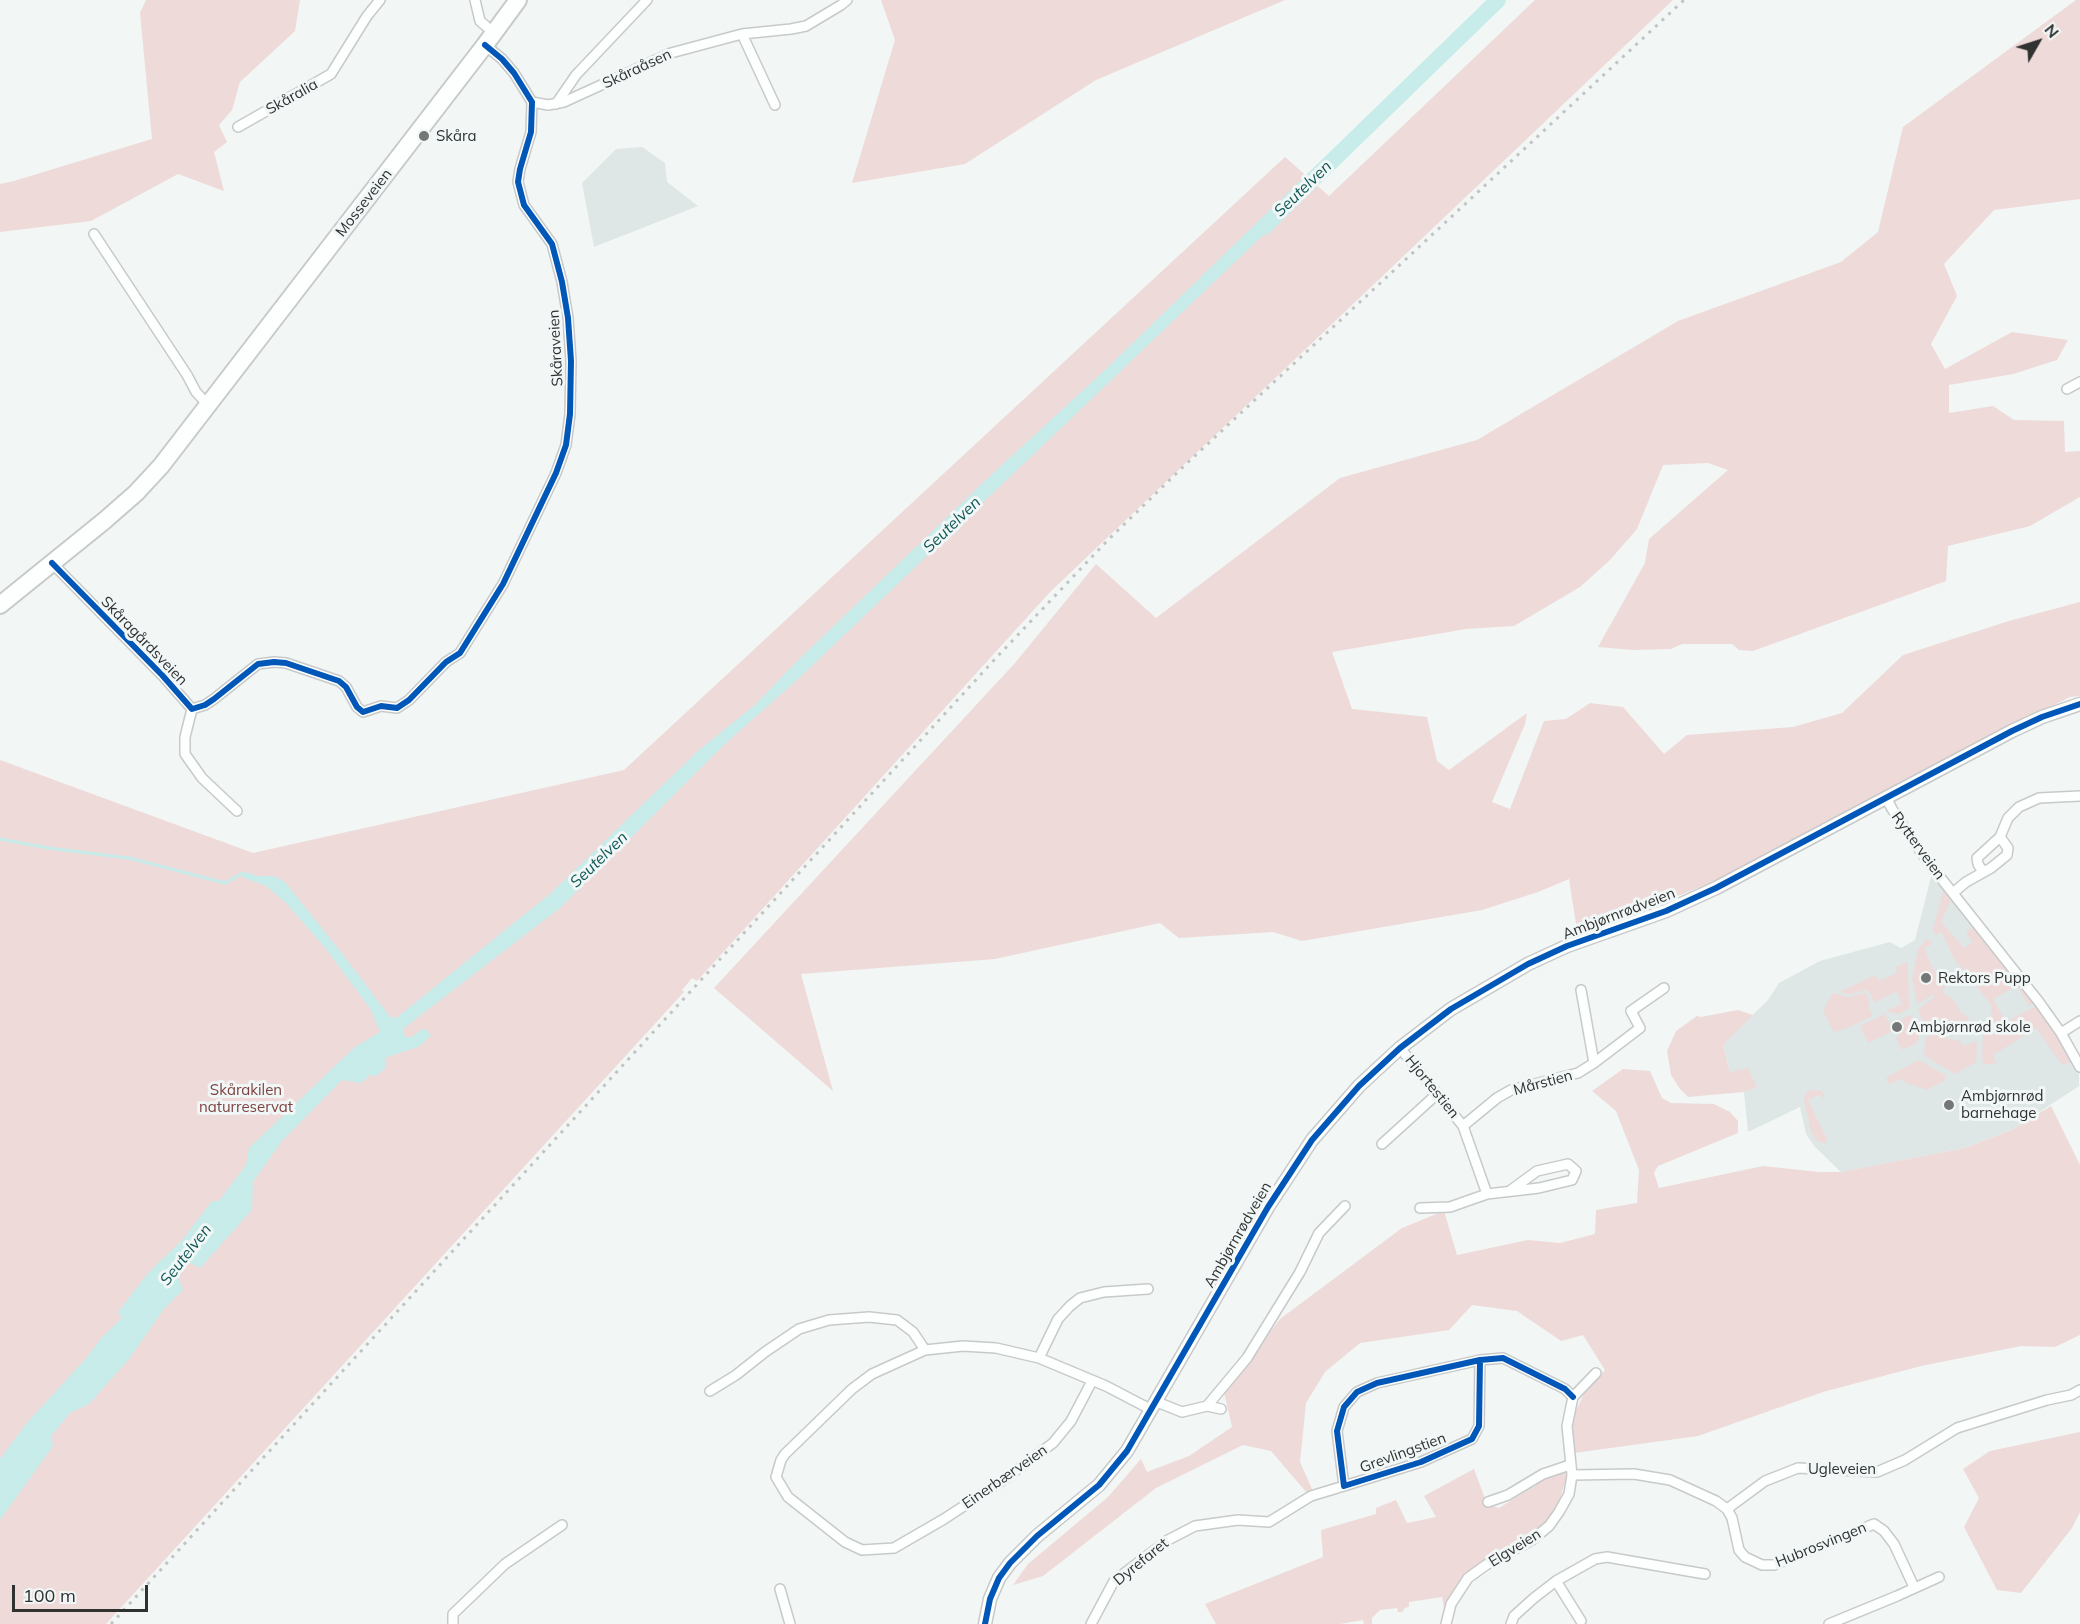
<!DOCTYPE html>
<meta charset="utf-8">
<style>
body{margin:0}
#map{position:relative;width:2080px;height:1624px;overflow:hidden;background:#f2f6f5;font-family:Mulish,sans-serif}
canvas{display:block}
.north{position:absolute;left:2008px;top:12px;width:60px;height:60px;-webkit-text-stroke:4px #f1f7f6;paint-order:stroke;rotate:51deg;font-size:16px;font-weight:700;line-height:24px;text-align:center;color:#303232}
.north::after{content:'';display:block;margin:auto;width:21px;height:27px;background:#303232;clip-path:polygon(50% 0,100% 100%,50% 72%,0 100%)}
.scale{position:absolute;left:12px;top:1585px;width:136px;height:27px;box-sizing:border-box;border:3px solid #303232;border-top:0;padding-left:8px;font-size:18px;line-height:21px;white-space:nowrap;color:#303232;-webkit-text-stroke:4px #f1f7f6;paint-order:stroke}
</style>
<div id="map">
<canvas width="2080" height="1624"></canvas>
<div class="north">N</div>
<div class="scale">100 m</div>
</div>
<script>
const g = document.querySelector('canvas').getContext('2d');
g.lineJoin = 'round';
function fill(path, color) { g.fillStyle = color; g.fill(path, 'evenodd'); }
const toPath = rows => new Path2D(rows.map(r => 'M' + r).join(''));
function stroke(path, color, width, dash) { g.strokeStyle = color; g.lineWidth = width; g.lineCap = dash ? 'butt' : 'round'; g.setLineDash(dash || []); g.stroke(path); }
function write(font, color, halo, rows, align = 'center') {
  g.font = font + ' Mulish,sans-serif'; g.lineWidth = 6; g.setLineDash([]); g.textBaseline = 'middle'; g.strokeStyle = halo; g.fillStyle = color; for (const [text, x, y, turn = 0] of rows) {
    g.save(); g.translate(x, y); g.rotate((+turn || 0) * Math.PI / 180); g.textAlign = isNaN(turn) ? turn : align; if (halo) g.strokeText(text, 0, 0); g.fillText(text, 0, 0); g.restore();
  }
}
fill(toPath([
 [642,147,665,163,667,182,698,206,594,247,582,183,616,149],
 [1931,877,1945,888,2041,1009,2079,1069,2079,1086,2012,1130,1965,1148,1841,1172,1815,1147,1806,1134,1800,1107,1748,1132,1744,1092,1757,1086,1730,1072,1723,1044,1768,1000,1779,983,1820,961,1890,942,1901,948,1915,940]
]), '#dee7e6');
fill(toPath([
 [146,0,300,0,295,31,240,82,232,110,219,125,227,142,214,152,224,191,178,174,91,221,0,232,0,184,14,181,152,139,140,13],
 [881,0,1285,0,1096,80,965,164,852,183,895,40],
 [1535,0,1673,0,1050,592,697,981,692,978,682,990,684,992,106,1624,0,1624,0,760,253,853,624,770,1285,157,1329,196],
 [2076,0,2080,0,2080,199,1994,210,1944,264,1957,296,1931,344,1945,369,2012,332,2068,340,2057,360,2013,374,1949,385,1949,413,1993,406,2014,420,2064,421,2065,452,2080,451,2080,497,2030,526,1948,546,1946,581,1753,651,1739,650,1732,644,1682,644,1671,649,1633,650,1598,647,1645,563,1649,539,1728,470,1708,463,1663,465,1637,529,1610,560,1580,587,1514,626,1466,629,1332,652,1352,709,1427,717,1437,761,1449,770,1527,713,1525,724,1492,802,1510,809,1544,721,1566,719,1590,703,1623,707,1664,754,1687,735,1793,727,1842,713,1903,655,2009,621,2080,602,2080,696,2070,697,1966,749,1746,868,1578,937,1569,879,1538,892,1482,910,1302,941,1273,932,1179,938,1160,923,995,959,801,974,833,1091,714,988,1015,663,1096,564,1156,618,1340,478,1477,440,1678,321,1841,262,1878,232,1903,127],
 [1944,888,1949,896,1950,902,1941,922,1964,948,1973,942,1966,933,1971,928,1979,931,2034,1001,2029,1006,2017,986,1993,999,2004,1019,1988,1026,1983,1027,1982,1023,1992,1022,1991,1005,1953,957,1942,932,1935,935,1933,930],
 [1927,938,1932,944,1924,948,1933,969,1947,986,1942,990,1947,997,1949,996,1957,1005,1960,1012,1968,1017,1969,1021,1965,1029,1947,1029,1942,1032,1925,1028,1918,1009,1935,997,1933,995,1917,1004,1912,978,1918,950],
 [1908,961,1909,1004,1909,1008,1899,1014,1886,1011,1902,1004,1897,991,1874,1003,1870,993,1866,990,1850,994,1839,992,1876,975,1879,981,1897,973,1896,967],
 [1833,993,1849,997,1863,993,1866,994,1870,1002,1868,1005,1872,1016,1845,1029,1834,1032,1823,1011],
 [2035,1007,2041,1009,2073,1058,2071,1062,2064,1065,2060,1062,2036,1028,1993,1055,1997,1063,1985,1065,1982,1060,1983,1033],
 [1738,1010,1753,1015,1723,1045,1730,1072,1748,1068,1757,1087,1744,1092,1688,1097,1680,1089,1671,1075,1667,1051,1676,1031,1697,1016,1701,1017],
 [1885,1014,1893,1031,1868,1043,1860,1026],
 [1910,1015,1918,1023,1919,1039,1915,1044,1902,1050,1896,1038,1900,1033,1900,1020],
 [1934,1034,1959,1041,1964,1046,1977,1041,1976,1062,1955,1074,1928,1058,1924,1054,1926,1038,1929,1035],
 [1917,1061,1923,1062,1945,1075,1945,1080,1927,1090,1907,1083,1902,1079,1888,1084,1886,1079,1889,1076],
 [1623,1069,1650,1071,1662,1098,1671,1103,1714,1104,1730,1112,1738,1121,1738,1133,1658,1166,1654,1173,1659,1188,1763,1166,1819,1172,1841,1172,1965,1148,2012,1130,2051,1106,2080,1165,2080,1335,2055,1347,2021,1346,1921,1366,1823,1392,1698,1436,1574,1453,1572,1419,1584,1394,1605,1370,1583,1335,1561,1341,1517,1311,1472,1305,1449,1330,1360,1343,1325,1372,1306,1403,1300,1462,1312,1489,1307,1493,1271,1451,1243,1445,1156,1488,1043,1576,1013,1585,1028,1564,1108,1497,1141,1459,1147,1472,1189,1456,1232,1427,1224,1392,1280,1319,1402,1228,1444,1211,1457,1255,1528,1240,1560,1243,1595,1234,1596,1210,1637,1203,1639,1170,1616,1111,1592,1091],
 [1811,1090,1822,1091,1825,1097,1822,1098,1820,1094,1808,1100,1827,1139,1825,1143,1818,1142,1811,1132,1804,1100,1805,1094],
 [2080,1432,2080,1512,2072,1528,2021,1593,1997,1590,1964,1527,1979,1498,1963,1469,1990,1451],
 [1474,1469,1487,1504,1499,1508,1535,1486,1546,1476,1565,1470,1566,1479,1556,1511,1541,1527,1465,1575,1454,1589,1445,1613,1442,1597,1409,1602,1409,1607,1405,1608,1402,1612,1398,1612,1397,1608,1380,1610,1372,1618,1372,1624,1364,1624,1363,1620,1340,1624,1216,1624,1205,1604,1323,1557,1321,1530,1376,1514,1376,1508,1396,1500,1407,1523,1436,1517,1424,1496]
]), '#eedad9');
fill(toPath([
 [1274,206,1282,217,797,680,727,742,560,908,404,1028,403,1035,410,1038,424,1028,431,1035,420,1046,385,1058,386,1068,376,1076,370,1075,361,1083,342,1080,282,1141,253,1182,252,1210,200,1268,188,1262,177,1274,183,1290,164,1309,129,1359,89,1404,70,1413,51,1436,53,1446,0,1520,0,1459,25,1425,88,1356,102,1337,122,1318,118,1312,149,1272,182,1240,212,1201,219,1201,246,1165,249,1148,355,1047,380,1032,371,1010,326,949,285,902,266,886,242,877,244,872,258,876,274,876,285,882,341,952,390,1017,396,1018,551,893,699,750,755,705,795,663,990,476,1106,369]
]), '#c7ecea');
stroke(toPath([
 [0,839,48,848,129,858,225,883,243,873]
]), '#c7ecea', 3);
stroke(toPath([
 [1264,227,1498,0]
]), '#c7ecea', 16);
const street = toPath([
 [475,0,480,21,494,33],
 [742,34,775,105],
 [532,102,548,105,564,102,671,53,742,34,791,29,806,26,841,5,847,0],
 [556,104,576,75,647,0],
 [238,127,331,74,367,16,380,0],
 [94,234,187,375,196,392,209,406],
 [2067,389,2080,382],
 [52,563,162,675,192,709,205,705,214,699,258,664,274,662,286,663,339,681,346,687,357,707,363,712,381,706,397,708,409,700,446,662,460,653,503,584,556,473,566,445,570,414,571,361,568,318,562,282,552,244,524,205,518,182,520,169,531,132,532,102,514,73,502,59,485,45],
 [192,709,185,737,185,754,202,778,237,811],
 [1886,797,1892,809,1925,858,2039,1002,2061,1033,2080,1067],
 [1983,872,1978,864,1977,858,2000,837,2008,818,2019,807,2039,798,2080,796],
 [1953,893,1966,882,1991,868,2007,855,2008,848,2000,837],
 [1581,990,1594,1063],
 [2061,1033,2080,1021],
 [1400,1048,1463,1126,1487,1194,1539,1188,1572,1180,1576,1171,1568,1164,1537,1171,1511,1190],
 [1463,1126,1497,1098,1511,1090,1578,1073,1594,1063,1640,1028,1631,1011,1664,988],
 [1382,1144,1437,1094],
 [1420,1208,1450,1207,1487,1194],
 [1039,1358,1058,1319,1070,1306,1080,1298,1104,1292,1148,1289],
 [1480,1360,1479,1426,1472,1439,1421,1462,1344,1486,1337,1431,1344,1407,1357,1392,1377,1383,1480,1360,1503,1358,1565,1389,1573,1397],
 [1092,1381,1071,1421,1053,1443,999,1483,944,1519,894,1548,862,1550,845,1542,788,1497,776,1477,781,1460,785,1454,852,1389,872,1374,925,1350,963,1346,996,1348,1039,1358,1106,1386,1152,1410],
 [710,1391,736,1375,765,1352,799,1329,829,1320,869,1317,897,1320,913,1332,925,1350],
 [1157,1402,1182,1412,1207,1406,1221,1409],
 [1207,1406,1247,1358,1300,1272,1319,1233,1345,1206],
 [1572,1475,1634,1474,1670,1480,1716,1501,1727,1509,1765,1481,1798,1468,1877,1472,1905,1460,1957,1428,2047,1400,2071,1395,2080,1390],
 [1488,1502,1508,1495,1543,1474,1570,1465],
 [1727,1509,1732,1518,1739,1550,1745,1557,1762,1565,1774,1565,1874,1524,1884,1531,1894,1544,1914,1587],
 [1556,1581,1581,1621],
 [780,1589,790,1624],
 [453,1624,453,1614,505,1564,562,1525],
 [1091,1624,1114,1581,1168,1540,1195,1526,1238,1520,1269,1522,1311,1496,1344,1486],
 [1446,1624,1451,1604,1468,1578,1486,1565,1532,1540,1549,1526,1559,1512,1569,1494,1572,1475,1567,1426,1573,1397,1596,1373],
 [1511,1624,1514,1616,1534,1598,1556,1581,1595,1559,1607,1557,1705,1574],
 [1829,1624,1897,1596,1939,1577]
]);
const secondary = toPath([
 [985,1624,990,1599,999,1578,1010,1563,1037,1536,1099,1485,1127,1451,1268,1207,1312,1140,1359,1086,1400,1048,1451,1009,1528,964,1567,946,1666,911,1716,888,2012,731,2042,717,2080,704]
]);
const highway = toPath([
 [0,605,104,521,136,493,161,466,485,45,518,0]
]);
stroke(street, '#c8caca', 12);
stroke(secondary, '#c8caca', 15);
stroke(highway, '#c8caca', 20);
stroke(street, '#fdfefe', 9);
stroke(secondary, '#fdfefe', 12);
stroke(highway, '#fdfefe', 16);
stroke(toPath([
 [111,1624,995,659,1107,541,1184,466,1684,0]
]), '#c2c4c4', 3, [3, 6]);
stroke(toPath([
 [52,563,162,675,192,709,205,705,214,699,258,664,274,662,286,663,339,681,346,687,357,707,363,712,381,706,397,708,409,700,446,662,460,653,503,584,556,473,566,445,570,414,571,361,568,318,562,282,552,244,524,205,518,182,520,169,531,132,532,102,514,73,502,59,485,45],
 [1480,1360,1479,1426,1472,1439,1421,1462,1344,1486,1337,1431,1344,1407,1357,1392,1377,1383,1480,1360,1503,1358,1565,1389,1573,1397],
 [985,1624,990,1599,999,1578,1010,1563,1037,1536,1099,1485,1127,1451,1268,1207,1312,1140,1359,1086,1400,1048,1451,1009,1528,964,1567,946,1666,911,1716,888,2012,731,2042,717,2080,704]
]), '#0057b8', 6);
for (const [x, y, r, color] of [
 [424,136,6,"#747776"],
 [1926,978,6,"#747776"],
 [1897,1027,6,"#747776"],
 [1949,1105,6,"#747776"]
]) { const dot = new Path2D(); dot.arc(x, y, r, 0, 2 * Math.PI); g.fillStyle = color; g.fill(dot); stroke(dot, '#f1f7f6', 2); }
write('15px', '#303232', '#f1f7f6', [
 ["Skåraåsen",637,69,-25],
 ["Skåralia",292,97,-29],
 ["Mosseveien",364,203,-52],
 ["Skåraveien",556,348,-93],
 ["Skåragårdsveien",144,641,46],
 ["Rytterveien",1918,846,54],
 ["Ambjørnrødveien",1619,914,-21],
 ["Mårstien",1543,1083,-15],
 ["Hjortestien",1432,1087,51],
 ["Ambjørnrødveien",1238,1235,-60],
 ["Grevlingstien",1403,1453,-20],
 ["Ugleveien",1842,1469],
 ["Einerbærveien",1005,1477,-35],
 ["Hubrosvingen",1821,1545,-22],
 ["Elgveien",1515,1548,-32],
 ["Dyrefaret",1141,1562,-39]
]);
write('15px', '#303232', '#f1f7f6', [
 ["Skåra",436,136],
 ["Rektors Pupp",1938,978],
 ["Ambjørnrød skole",1909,1027],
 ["Ambjørnrød",1961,1096],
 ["barnehage",1961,1113]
], 'left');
write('15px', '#7e4341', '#f1f7f6', [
 ["Skårakilen",246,1090],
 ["naturreservat",246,1107]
]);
write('italic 16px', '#0e5755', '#f1f7f6', [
 ["Seutelven",1303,189,-44],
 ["Seutelven",952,525,-44],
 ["Seutelven",599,860,-44],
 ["Seutelven",186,1255,-52]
]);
</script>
